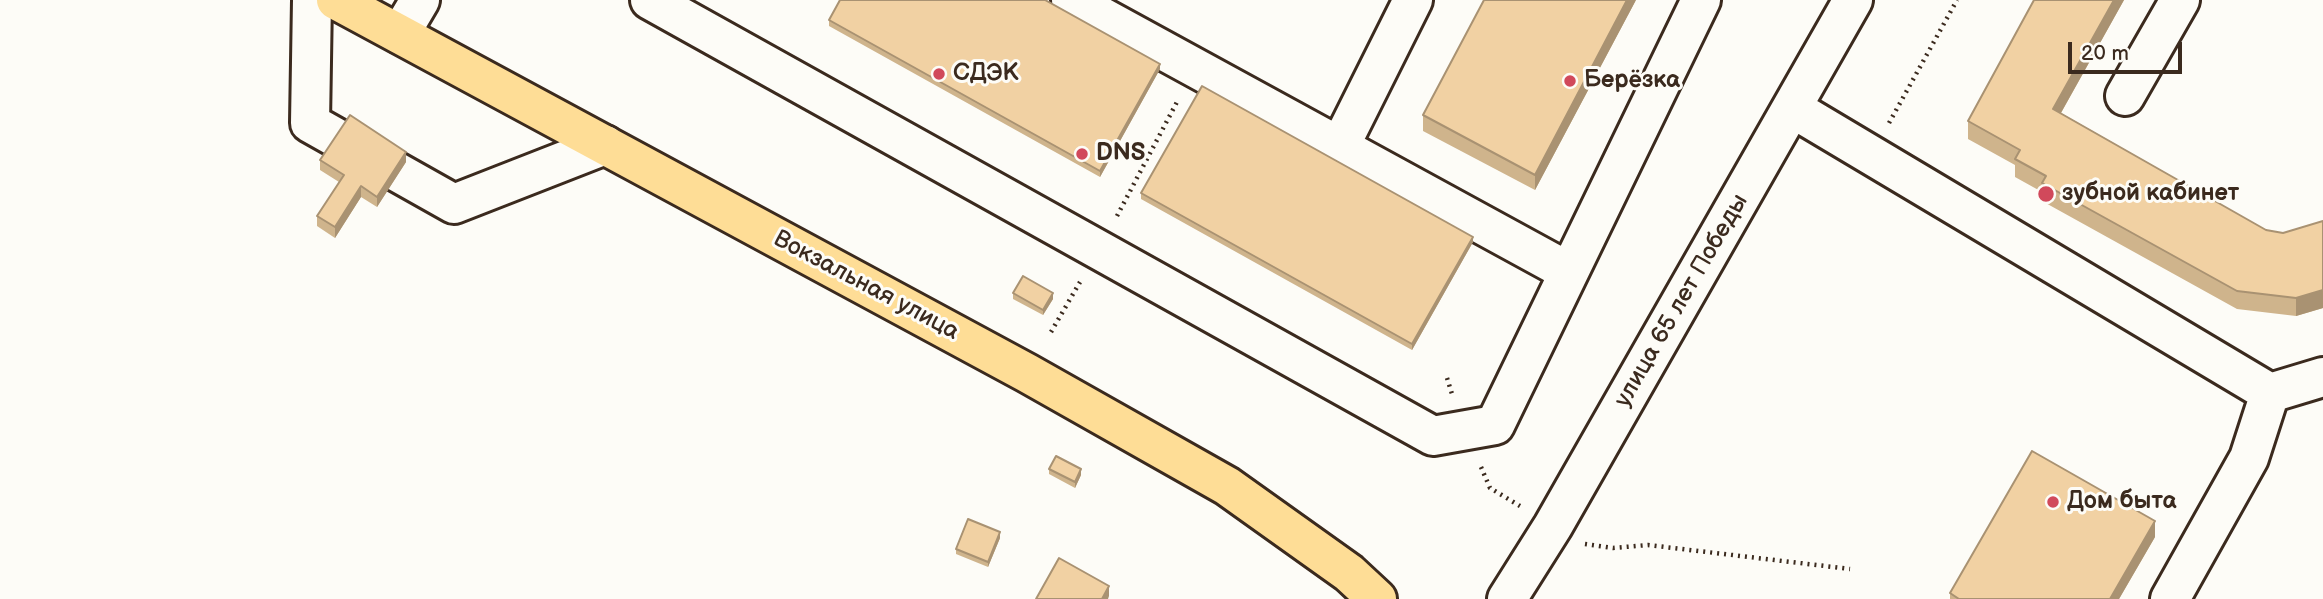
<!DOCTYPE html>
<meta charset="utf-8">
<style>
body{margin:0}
#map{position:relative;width:2323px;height:599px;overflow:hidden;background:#fdfcf7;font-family:"Balsamiq Sans",sans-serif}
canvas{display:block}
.scale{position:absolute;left:2068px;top:42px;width:114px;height:32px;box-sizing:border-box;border:4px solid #3b2a1e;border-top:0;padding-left:9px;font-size:21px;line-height:24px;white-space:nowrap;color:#3b2a1e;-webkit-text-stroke:5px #fdfcf7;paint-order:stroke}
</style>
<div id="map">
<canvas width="2323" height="599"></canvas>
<div class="scale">20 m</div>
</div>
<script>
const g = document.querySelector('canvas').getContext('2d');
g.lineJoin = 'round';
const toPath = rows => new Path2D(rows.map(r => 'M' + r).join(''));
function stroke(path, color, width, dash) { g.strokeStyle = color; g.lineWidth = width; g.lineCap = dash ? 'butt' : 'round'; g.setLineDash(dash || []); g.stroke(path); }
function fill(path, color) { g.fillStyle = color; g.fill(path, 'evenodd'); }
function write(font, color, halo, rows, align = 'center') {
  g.font = font + ' "Balsamiq Sans",sans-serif'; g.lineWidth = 6; g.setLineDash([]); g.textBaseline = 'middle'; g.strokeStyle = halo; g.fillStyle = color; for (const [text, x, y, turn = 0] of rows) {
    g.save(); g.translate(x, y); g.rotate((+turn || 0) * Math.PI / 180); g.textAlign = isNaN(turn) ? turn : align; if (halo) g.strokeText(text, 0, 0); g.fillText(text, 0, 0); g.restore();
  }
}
const minor = toPath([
 [312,0,310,123,454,204,605,145],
 [650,0,1433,436,1495,425,1701,0],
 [1071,0,1569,272],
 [400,34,420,0],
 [2125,96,2180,0],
 [1792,108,2270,393,2323,377],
 [1339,148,1413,0],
 [1507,599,1553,526,1853,0],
 [2170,599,2249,458,2270,393]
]);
const major = toPath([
 [336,0,1027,373,1227,486,1349,573,1377,599]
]);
stroke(minor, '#3b2a1e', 44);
stroke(major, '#3b2a1e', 44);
stroke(toPath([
 [1889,123,1957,0],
 [1117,216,1178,100],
 [1051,332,1080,282],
 [1447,378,1452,394],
 [1481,467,1490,488,1520,506],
 [1585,544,1613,548,1648,545,1850,569]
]), '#3b2a1e', 4.5, [2, 5]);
stroke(minor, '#fdfcf7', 38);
stroke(major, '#fedd96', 38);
fill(toPath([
 [1636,0,1535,190,1423,131,1423,115],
 [2034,0,2124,0,2061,113,2266,230,2283,233,2323,221,2323,308,2296,316,2237,309,2042,201,2042,192,2015,177,2015,165,1968,139,1968,121],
 [829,20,1160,69,1100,177,829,26],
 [320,160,406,162,377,207,361,197,335,238,317,226,317,216,339,182,320,170],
 [1141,193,1473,242,1412,350,1141,199],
 [1013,293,1053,299,1043,315,1013,299],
 [1049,469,1081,475,1075,488,1049,474],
 [2155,537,2119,599,1950,599,1950,593],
 [1000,538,988,567,956,554,956,549]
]), '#cfb48c');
fill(toPath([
 [1627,0,1636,0,1535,190,1535,175],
 [2114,0,2124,0,2053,127,2053,109],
 [1160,64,1160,69,1100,177,1100,171],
 [406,152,406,162,377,207,377,197],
 [361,186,361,197,335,238,335,227],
 [1473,237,1473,242,1412,350,1412,344],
 [2323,290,2323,308,2296,316,2296,298],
 [1053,293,1053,299,1043,315,1043,310],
 [1081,469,1081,475,1075,488,1075,482],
 [2155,521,2155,537,2119,599,2110,599],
 [1000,532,1000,538,988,567,988,562],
 [1109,586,1109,596,1108,599,1102,599]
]), '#a99272');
const building = toPath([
 [840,0,1045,0,1160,64,1100,171,829,20,840,0],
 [1484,0,1627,0,1535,175,1423,115,1484,0],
 [2034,0,2114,0,2053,109,2266,230,2283,233,2323,221,2323,290,2296,298,2237,291,2042,183,2046,176,2015,159,2020,150,1968,121,2034,0],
 [1202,86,1473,237,1412,344,1141,193,1202,86],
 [350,115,406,152,377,197,361,186,335,227,317,216,344,175,320,160,350,115],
 [1023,276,1053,293,1043,310,1013,293,1023,276],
 [2032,451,2155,521,2110,599,1959,599,1950,593,2032,451],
 [1056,456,1081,469,1075,482,1049,469,1056,456],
 [968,519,1000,532,988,562,956,549,968,519],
 [1059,558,1109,586,1102,599,1036,599,1059,558]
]);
fill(building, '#f1d1a3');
stroke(building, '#a99272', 2);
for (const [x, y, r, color] of [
 [939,74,7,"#d1495b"],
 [1570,81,7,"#d1495b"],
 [1082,154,7,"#d1495b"],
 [2046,194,9,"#d1495b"],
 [2053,502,7,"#d1495b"]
]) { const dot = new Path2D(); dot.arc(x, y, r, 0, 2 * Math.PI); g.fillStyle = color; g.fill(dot); stroke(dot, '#fdfcf7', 2.5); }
write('bold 24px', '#3b2a1e', '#fdfcf7', [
 ["СДЭК",953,74],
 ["Берёзка",1584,81],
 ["DNS",1096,154],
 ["зубной кабинет",2062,194],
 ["Дом быта",2067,502]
], 'left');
write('24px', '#3b2a1e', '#fdfcf7', [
 ["Вокзальная улица",866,286,28],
 ["улица 65 лет Победы",1682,301,-60]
]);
</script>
